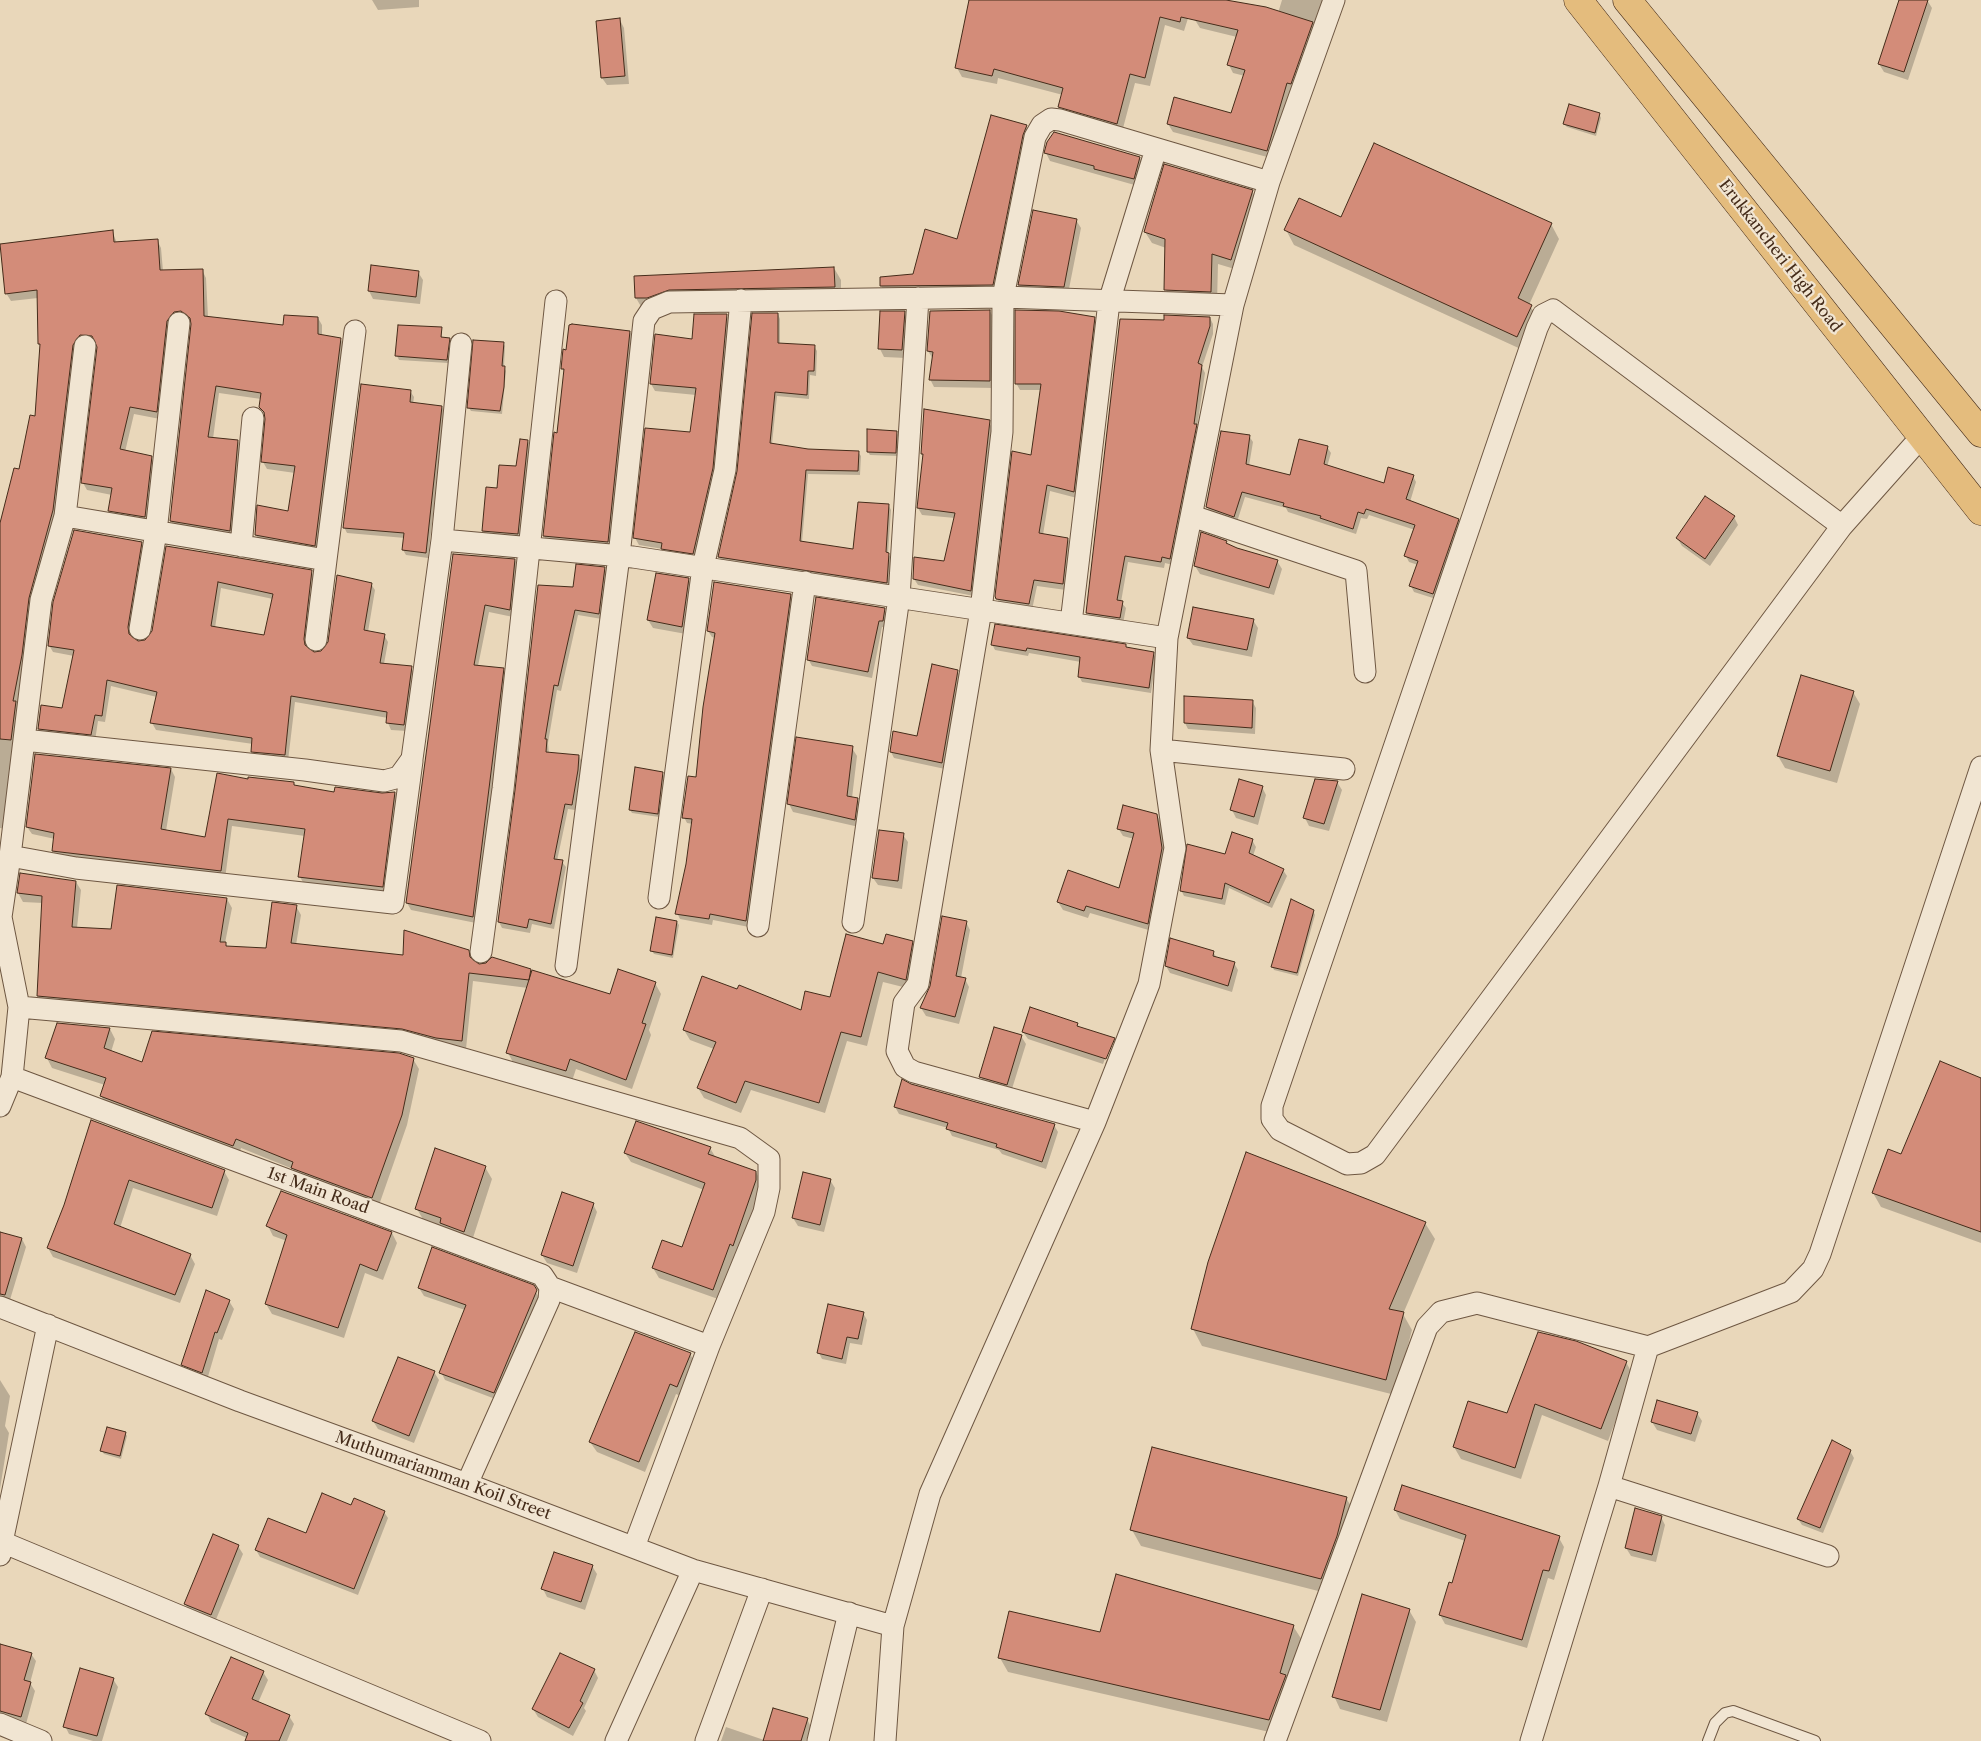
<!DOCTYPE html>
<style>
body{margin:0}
canvas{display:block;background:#e9d7ba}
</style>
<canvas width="1981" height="1741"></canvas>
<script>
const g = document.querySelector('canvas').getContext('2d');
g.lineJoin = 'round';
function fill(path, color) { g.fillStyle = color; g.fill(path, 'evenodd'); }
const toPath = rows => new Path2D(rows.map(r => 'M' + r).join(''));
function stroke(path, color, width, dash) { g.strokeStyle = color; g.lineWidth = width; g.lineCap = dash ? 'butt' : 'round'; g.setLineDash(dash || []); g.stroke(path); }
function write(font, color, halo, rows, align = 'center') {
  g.font = font + ' "Libre Caslon Text",serif'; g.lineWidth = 4.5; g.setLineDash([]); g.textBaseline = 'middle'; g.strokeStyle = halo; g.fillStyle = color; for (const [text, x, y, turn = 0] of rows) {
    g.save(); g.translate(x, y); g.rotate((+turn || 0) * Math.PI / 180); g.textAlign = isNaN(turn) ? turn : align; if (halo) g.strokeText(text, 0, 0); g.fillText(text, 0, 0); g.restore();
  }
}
fill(toPath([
 [372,0,419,0,419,7,378,10],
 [971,0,1175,0,1190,12,1184,31,1165,25,1150,86,1135,83,1122,132,1064,116,1059,107,1063,95,998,78,997,84,962,77,957,68],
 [1200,0,1221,0,1278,13,1282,0,1324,0,1271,158,1173,132,1168,124,1232,114,1245,76,1233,73,1229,65,1237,37,1200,28,1195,20],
 [1901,0,1927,0,1932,8,1908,80,1884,72,1879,64],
 [620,20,624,28,629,84,607,85,602,78],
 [1599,114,1601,118,1596,136,1567,127,1564,124],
 [992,117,1026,126,1031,134,997,292,886,294,881,286,882,278,914,275,958,240],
 [1046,153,1140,158,1144,166,1138,186,1050,161],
 [1252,191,1259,203,1238,270,1218,264,1217,303,1172,301,1166,290,1166,248,1152,243,1145,232],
 [1341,219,1551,224,1559,239,1529,305,1540,320,1525,351,1294,245,1286,230],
 [1076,220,1081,228,1068,294,1024,293,1019,285],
 [112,231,117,243,157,240,161,248,163,271,202,270,206,278,208,317,284,327,318,318,322,325,322,336,341,340,345,347,319,552,260,543,256,535,289,512,295,473,267,469,263,462,267,419,260,407,261,399,219,393,213,439,238,441,242,449,234,538,175,528,171,521,192,322,186,318,160,419,134,414,125,452,151,457,155,465,149,524,114,518,110,510,112,495,87,490,83,483,99,347,92,341,17,706,20,710,5,829,0,828,0,530,36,418,41,347,39,344,38,298,11,301,6,293],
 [372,267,418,272,423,280,420,304,373,299,369,291],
 [834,268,841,280,841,299,643,310,636,298,635,277],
 [990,311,994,319,994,388,934,387,930,379,933,359,928,351],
 [904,312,908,320,906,358,884,357,880,349],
 [778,314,780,319,780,345,814,346,817,351,816,376,810,375,809,399,777,396,772,444,808,450,858,452,861,456,860,475,808,474,802,542,854,550,889,506,891,510,888,554,891,558,889,587,722,561,719,557],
 [726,315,731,322,716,476,697,560,667,556,663,549,639,545,635,538,691,434,696,395,655,391,651,384,693,340],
 [1094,318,1098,325,1077,498,1050,491,1043,535,1068,539,1071,545,1066,590,1037,586,1032,610,1001,605,997,599,1032,457,1041,390,1020,390,1016,383],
 [1210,318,1213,324,1213,334,1202,367,1205,373,1197,428,1200,432,1173,565,1165,563,1164,568,1128,562,1121,602,1126,608,1123,624,1091,619,1088,613,1165,321],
 [441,329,442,339,450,339,452,343,448,363,399,360,397,356],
 [630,332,634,339,611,549,548,543,544,536,555,434,558,434,565,372,562,369],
 [503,343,505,346,504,367,506,371,502,414,471,411,469,408],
 [410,391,414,397,413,404,442,407,445,413,428,558,406,555,403,550,405,538,347,533,344,527],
 [989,422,992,428,974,596,918,585,914,579,945,563,955,518,922,515,918,508,924,457,922,454],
 [896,432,898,435,897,456,870,455,868,452],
 [1249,436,1253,442,1249,466,1291,476,1327,447,1331,453,1327,467,1384,484,1413,476,1416,482,1410,502,1458,520,1461,526,1436,599,1414,592,1411,586,1418,565,1409,562,1406,556,1415,530,1369,515,1367,519,1361,518,1356,534,1288,512,1286,508,1245,497,1237,522,1210,513,1207,507],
 [528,441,531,447,521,540,486,537,483,531,498,490,517,467],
 [1734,517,1738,525,1710,566,1682,546,1677,538],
 [1226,542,1228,545,1277,561,1282,569,1274,595,1200,574,1195,566],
 [141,543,145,549,131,634,137,642,145,642,154,632,167,547,311,571,315,578,307,647,314,654,322,652,371,584,375,590,368,632,384,635,388,642,384,664,411,668,415,674,407,731,391,730,388,723,388,718,295,702,288,761,256,758,252,751,253,744,156,730,152,723,157,697,111,686,105,722,98,721,95,741,43,735,39,729,63,710,74,656,53,652,49,645],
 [221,588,273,599,265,636,215,628],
 [454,555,515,560,519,567,513,617,489,612,478,666,503,669,507,676,476,923,411,910,407,903],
 [604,568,608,574,602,619,578,615,561,691,557,690,548,743,549,754,579,756,582,762,575,810,568,809,557,861,562,862,566,867,554,929,532,924,530,933,502,928,499,922,574,589],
 [688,579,693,587,686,634,653,628,648,620],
 [790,595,793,601,749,927,713,920,712,925,680,919,677,913,688,864,693,824,687,823,684,817,697,778,716,638,712,637,708,631],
 [884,609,888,616,887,628,882,627,872,678,812,666,808,659],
 [1253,620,1258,628,1252,657,1193,645,1188,638],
 [992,644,1125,646,1127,649,1153,653,1156,658,1151,693,1082,682,1079,676,1081,662,1029,653,1028,656,995,650],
 [957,671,961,677,945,769,894,758,891,752,894,732,918,737],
 [1853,692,1860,704,1837,783,1785,768,1778,756],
 [1185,697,1252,701,1256,708,1255,734,1188,729,1185,723],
 [852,748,857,756,852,798,857,799,862,807,859,827,793,812,789,804],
 [171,769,175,777,166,831,206,839,249,780,293,783,296,787,335,793,395,793,399,801,386,894,304,884,300,877,305,836,232,826,225,879,58,858,53,851,55,839,32,834,27,827],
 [662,773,664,776,659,817,632,813,630,810],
 [1337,782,1342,790,1329,831,1309,826,1305,818],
 [1262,787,1266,795,1258,825,1236,818,1232,810],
 [1157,815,1161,823,1166,856,1152,931,1090,913,1088,918,1063,910,1058,902,1120,889,1134,839,1123,836,1118,828],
 [903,835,908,842,902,889,878,885,873,878],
 [1252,840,1256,847,1253,856,1283,870,1287,876,1272,908,1229,888,1225,905,1184,896,1181,890,1226,855],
 [76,882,81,890,77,928,112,930,227,899,232,908,225,943,228,948,267,949,296,906,301,915,296,945,404,957,468,951,478,966,530,970,532,974,611,995,655,983,661,994,649,1030,651,1035,632,1089,576,1069,572,1081,514,1064,508,1053,528,988,473,981,466,1049,43,1004,38,996,43,903,23,902,18,893],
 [1313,911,1315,915,1298,976,1274,970,1272,966],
 [677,922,679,925,673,958,654,954,652,951],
 [966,922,970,930,961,978,965,979,969,987,959,1024,926,1016,921,1008],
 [912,942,918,953,911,989,883,982,867,1046,847,1041,825,1113,751,1090,741,1113,704,1098,698,1088,714,1049,690,1040,684,1030,802,1011,831,998,884,946],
 [1213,952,1217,958,1234,963,1238,970,1232,992,1170,973,1166,966],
 [1077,1024,1080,1028,1114,1039,1118,1046,1111,1066,1105,1064,1114,1043,1111,1043,1103,1064,1028,1039,1023,1032],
 [110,1029,115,1039,111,1052,143,1063,413,1059,419,1069,407,1125,378,1208,298,1178,293,1169,241,1148,239,1156,107,1106,101,1096,105,1085,52,1068,47,1058],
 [1021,1036,1026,1044,1011,1092,985,1085,981,1077],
 [1981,1079,1981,1243,1881,1207,1873,1193,1902,1155],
 [910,1085,1054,1125,1058,1132,1046,1169,1002,1154,999,1150,952,1136,948,1128,899,1114,895,1107],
 [92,1122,224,1171,229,1180,217,1216,133,1188,120,1228,190,1255,195,1264,180,1303,53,1257,48,1248,65,1206],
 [710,1148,716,1158,756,1172,761,1182,761,1190,738,1255,735,1254,718,1299,659,1278,653,1268,682,1249,704,1190,631,1162,625,1153],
 [485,1167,492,1179,471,1244,424,1221,417,1209],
 [830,1180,835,1188,824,1232,798,1226,793,1218],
 [282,1192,392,1233,397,1243,383,1280,365,1273,344,1338,272,1314,266,1304,287,1241,273,1236,268,1226],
 [593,1204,597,1212,577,1273,547,1263,542,1255],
 [1425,1223,1435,1239,1403,1314,1412,1330,1395,1395,1202,1346,1193,1329],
 [0,1233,22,1239,26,1247,9,1303,0,1304],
 [533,1286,541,1302,498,1400,445,1380,441,1372,465,1310,424,1296,419,1288],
 [229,1301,234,1309,222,1340,219,1339,207,1380,187,1372,183,1364],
 [863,1313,867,1320,862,1345,850,1343,846,1364,822,1359,819,1353],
 [690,1354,696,1364,683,1397,676,1394,645,1472,597,1452,590,1442],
 [1626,1362,1633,1375,1608,1441,1542,1415,1521,1479,1461,1459,1454,1447,1508,1415],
 [434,1372,439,1380,414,1443,378,1429,373,1421],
 [0,1380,10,1396,5,1426,9,1433,0,1489],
 [1697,1413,1702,1421,1695,1442,1657,1430,1652,1422],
 [125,1433,127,1436,121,1459,104,1454,102,1451],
 [1850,1451,1854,1458,1823,1533,1802,1525,1798,1519],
 [1346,1498,1356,1514,1330,1594,1141,1546,1132,1530],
 [1395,1510,1559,1538,1564,1547,1554,1580,1548,1578,1527,1648,1445,1624,1440,1615,1453,1584,1465,1541,1400,1519],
 [384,1512,388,1518,358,1595,260,1557,256,1550],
 [1661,1517,1665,1525,1656,1562,1631,1556,1626,1548],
 [238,1546,243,1554,215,1622,190,1612,185,1604],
 [592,1566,597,1574,585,1610,547,1597,543,1589],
 [1409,1610,1416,1622,1387,1722,1340,1709,1334,1696],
 [1293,1626,1302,1640,1278,1734,1008,1672,1000,1658,1101,1633],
 [0,1645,31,1654,36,1661,30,1683,35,1691,26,1724,0,1717],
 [594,1670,598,1678,584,1708,586,1711,573,1736,538,1717,533,1709],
 [263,1672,268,1680,258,1703,289,1716,294,1724,287,1741,246,1741,247,1738,211,1722,207,1714],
 [113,1679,118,1687,102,1741,93,1741,69,1734,65,1726],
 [807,1719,811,1727,806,1741,721,1741,726,1727,764,1740]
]), '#0003');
const building = toPath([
 [969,0,1226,0,1266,7,1313,22,1291,84,1287,83,1267,151,1167,124,1174,97,1231,113,1245,70,1227,65,1238,30,1181,17,1180,22,1160,17,1145,78,1130,74,1117,124,1058,107,1063,88,994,69,992,76,955,68,969,0],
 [1899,0,1928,0,1904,72,1878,64,1899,0],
 [620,18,625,76,601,78,596,21,620,18],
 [1569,104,1600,113,1595,133,1563,124,1569,104],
 [991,115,1027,125,1023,135,993,285,880,286,880,277,913,274,925,229,957,239,991,115],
 [1054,132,1140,157,1134,179,1094,169,1094,166,1044,153,1047,142,1054,132],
 [1374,143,1552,223,1518,298,1532,305,1517,337,1284,230,1299,198,1341,217,1374,143],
 [1164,164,1253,190,1231,260,1212,254,1211,292,1164,290,1165,239,1144,232,1164,164],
 [1033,210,1077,219,1064,287,1018,285,1033,210],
 [113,230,114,242,158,239,160,270,203,269,204,316,283,325,284,315,318,317,318,334,341,338,315,546,255,535,257,505,288,511,295,466,261,462,265,419,264,412,259,407,261,393,216,386,208,437,238,440,230,531,170,521,191,324,190,318,181,311,174,312,167,321,157,412,130,407,120,449,152,456,145,517,108,511,112,488,81,483,97,347,92,336,80,335,73,345,53,510,29,598,22,655,13,701,16,701,11,740,0,739,0,523,14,468,19,469,30,415,35,416,40,344,38,344,37,290,5,294,0,244,113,230],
 [371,265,419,271,416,297,368,291,371,265],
 [834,267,835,287,669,290,647,298,635,298,634,276,834,267],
 [990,310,990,381,929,380,933,352,927,351,930,311,990,310],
 [1015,310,1059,311,1095,317,1074,492,1047,485,1039,533,1068,538,1063,584,1034,580,1029,604,996,599,995,596,1012,451,1031,455,1041,384,1015,384,1015,310],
 [880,311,905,311,902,350,878,349,880,311],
 [752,313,778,313,778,343,815,345,814,371,808,371,807,395,775,392,770,443,808,449,859,451,858,471,806,470,800,541,853,549,858,502,889,504,886,552,889,553,887,583,718,557,737,471,752,313],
 [694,314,727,314,713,468,693,554,661,549,662,543,633,538,645,428,690,432,696,388,650,384,655,334,692,339,694,314],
 [1164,315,1210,317,1210,326,1198,363,1202,365,1194,424,1197,424,1170,559,1162,557,1161,562,1125,556,1117,600,1123,601,1120,618,1086,613,1120,319,1164,320,1164,315],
 [572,324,630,331,608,542,543,536,554,432,557,433,564,369,561,369,563,349,566,350,569,325,572,324],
 [398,325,442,327,441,337,450,338,447,360,395,356,398,325],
 [473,340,504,342,502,366,505,366,504,387,500,411,467,408,473,340],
 [361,384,411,390,410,402,442,406,426,553,402,550,404,533,343,528,361,384],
 [924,409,990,420,971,591,913,579,914,557,944,561,955,513,917,508,923,454,921,454,924,409],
 [867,429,897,431,896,453,867,452,867,429],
 [1221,431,1250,435,1246,464,1290,475,1299,439,1328,446,1324,464,1384,483,1388,467,1414,475,1406,499,1459,519,1433,594,1409,586,1418,561,1404,556,1415,525,1366,509,1364,514,1358,512,1353,529,1320,518,1321,516,1283,506,1284,503,1242,492,1234,517,1206,507,1221,431],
 [520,439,528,440,518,534,482,531,486,487,497,488,499,465,516,466,520,439],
 [1705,496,1735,516,1705,559,1676,538,1705,496],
 [74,530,142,542,128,627,129,634,138,641,145,640,152,631,166,546,312,570,304,639,305,645,314,652,321,651,328,642,337,575,372,583,364,630,385,634,380,663,412,666,404,725,386,723,387,712,291,696,285,755,251,752,252,738,150,723,157,692,107,680,102,716,95,715,91,735,38,729,41,705,62,708,74,650,48,646,53,602,74,530],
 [218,582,273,594,264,635,211,626,218,582],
 [1201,532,1227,541,1226,543,1237,548,1278,560,1269,588,1194,566,1201,532],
 [453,554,515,559,510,610,485,605,474,665,504,668,473,917,406,903,453,554],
 [576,564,605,567,599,614,575,610,558,686,554,685,545,739,547,739,546,752,579,755,578,770,572,805,565,804,554,859,563,860,551,924,529,919,527,928,498,922,515,790,538,585,573,587,576,564],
 [656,573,689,578,682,627,647,620,656,573],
 [714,582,791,594,746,921,710,914,709,919,675,914,686,864,692,819,682,818,688,776,696,777,703,707,715,633,707,631,714,582],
 [816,597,885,608,883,621,879,621,868,672,807,660,816,597],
 [1193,607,1254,619,1247,650,1187,638,1193,607],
 [995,624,1126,644,1126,647,1154,652,1149,688,1078,677,1080,657,1027,648,1026,651,991,645,995,624],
 [932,664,958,670,942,763,890,752,893,731,917,736,932,664],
 [1801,675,1854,691,1830,771,1777,756,1801,675],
 [1184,696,1253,700,1252,728,1184,723,1184,696],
 [796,737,853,746,847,796,858,798,855,820,787,804,796,737],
 [35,754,171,768,161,829,205,837,217,773,248,779,248,777,294,782,294,785,334,792,335,787,382,793,395,792,383,887,298,877,305,829,228,819,221,871,52,851,54,833,26,827,35,754],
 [635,767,663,772,658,814,629,810,635,767],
 [1239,779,1263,786,1254,817,1230,810,1239,779],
 [1315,779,1338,781,1324,824,1303,818,1315,779],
 [1123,805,1157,814,1162,848,1148,924,1086,906,1084,911,1057,902,1068,870,1119,888,1134,833,1117,829,1123,805],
 [879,830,904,833,898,881,872,878,879,830],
 [1232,832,1253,839,1249,853,1284,869,1269,903,1225,883,1222,899,1180,891,1187,844,1225,854,1232,832],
 [20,873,76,881,72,927,111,929,117,885,227,898,220,942,226,942,226,946,266,948,272,902,297,905,291,943,403,955,404,930,469,950,470,957,479,964,486,963,492,957,531,969,529,980,469,973,462,1041,436,1038,402,1029,37,996,42,896,17,893,20,873],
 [1291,899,1314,910,1297,973,1271,967,1291,899],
 [942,916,967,921,956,976,966,978,955,1017,920,1008,930,986,942,916],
 [656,917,677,921,672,955,650,951,656,917],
 [846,934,883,944,886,934,913,941,906,980,878,972,861,1037,841,1032,819,1103,745,1081,736,1103,697,1088,716,1042,683,1030,702,976,737,989,739,985,801,1010,805,991,830,997,846,934],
 [1170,938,1214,951,1213,956,1235,962,1228,986,1165,966,1170,938],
 [618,969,656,982,642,1023,646,1024,626,1080,570,1059,566,1071,506,1053,532,970,610,994,618,969],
 [1030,1007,1078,1023,1077,1026,1115,1038,1106,1059,1022,1032,1030,1007],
 [57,1023,110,1028,104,1048,142,1062,152,1031,399,1053,414,1058,402,1115,372,1198,291,1168,293,1162,236,1139,233,1146,100,1096,106,1078,45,1058,57,1023],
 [994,1027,1022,1035,1007,1085,979,1077,994,1027],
 [1940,1061,1981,1078,1981,1232,1872,1193,1888,1149,1901,1154,1940,1061],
 [902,1079,911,1084,1055,1124,1042,1162,996,1147,997,1144,946,1129,948,1123,894,1107,902,1079],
 [91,1120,225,1170,212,1208,129,1180,114,1224,191,1254,175,1295,47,1248,64,1205,91,1120],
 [636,1121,711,1147,708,1154,756,1171,756,1180,733,1246,730,1244,713,1290,652,1268,662,1240,682,1247,705,1183,624,1153,636,1121],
 [435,1148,486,1166,464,1232,440,1223,441,1218,415,1209,435,1148],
 [1246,1152,1426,1222,1389,1309,1404,1312,1386,1380,1191,1329,1208,1262,1246,1152],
 [803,1172,831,1179,820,1225,792,1218,803,1172],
 [281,1191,392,1232,377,1271,360,1264,338,1328,265,1304,287,1235,266,1226,281,1191],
 [562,1192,594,1203,573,1266,541,1255,562,1192],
 [0,1232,22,1238,5,1295,0,1294,0,1232],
 [432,1247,534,1285,537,1290,494,1393,439,1373,466,1305,418,1288,432,1247],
 [206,1290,230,1300,217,1333,215,1332,202,1373,181,1365,206,1290],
 [828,1304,864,1312,858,1339,847,1337,842,1359,817,1353,828,1304],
 [635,1332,691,1353,677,1387,670,1384,639,1462,589,1442,635,1332],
 [1538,1332,1576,1341,1627,1361,1601,1429,1535,1404,1515,1468,1453,1447,1468,1401,1507,1413,1538,1332],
 [398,1357,435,1371,409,1436,372,1421,398,1357],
 [1657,1400,1698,1412,1691,1434,1651,1422,1657,1400],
 [107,1427,126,1432,120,1456,100,1451,107,1427],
 [1832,1440,1851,1450,1820,1528,1797,1519,1832,1440],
 [1152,1447,1347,1497,1337,1536,1321,1579,1130,1530,1152,1447],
 [1402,1485,1560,1536,1549,1571,1543,1570,1522,1640,1439,1615,1449,1582,1452,1583,1466,1535,1394,1510,1402,1485],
 [322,1493,351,1505,354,1498,385,1511,354,1589,255,1550,268,1518,306,1533,322,1493],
 [1635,1508,1662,1516,1652,1555,1625,1548,1635,1508],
 [213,1534,239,1545,211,1615,184,1604,213,1534],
 [554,1552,593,1565,581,1602,541,1589,554,1552],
 [1116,1574,1294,1625,1280,1673,1286,1675,1269,1720,998,1658,1009,1611,1100,1632,1116,1574],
 [1362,1594,1410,1609,1380,1710,1332,1697,1362,1594],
 [0,1644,32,1653,24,1680,31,1682,21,1717,0,1711,0,1644],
 [560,1653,595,1669,580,1701,583,1703,569,1728,532,1709,560,1653],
 [231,1657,264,1671,252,1699,290,1715,279,1741,245,1741,248,1733,205,1714,231,1657],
 [80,1668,114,1678,97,1736,63,1727,80,1668],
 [773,1708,808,1718,801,1741,763,1741,773,1708]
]);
fill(building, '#d38c79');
stroke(building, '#452c1a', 1);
const service = toPath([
 [1708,1741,1715,1723,1725,1713,1733,1711,1815,1741]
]);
const minor = toPath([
 [1233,305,1269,182,1334,0],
 [461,344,442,540,633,557,1167,638],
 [85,346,65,516,326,560,355,331],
 [65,516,41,600,24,740,305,770,384,781,399,777,412,759,442,540],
 [1192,516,1356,571,1365,672],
 [1842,526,1553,310,1543,315,1537,328,1272,1106,1272,1119,1280,1130,1347,1164,1361,1163,1375,1155,1842,526,1922,436],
 [241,546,253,418],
 [1071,623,1109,302,1156,149],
 [140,629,156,532,179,323],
 [316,640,326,560],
 [24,740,10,856,76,868,393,903,412,761],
 [1161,750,1344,769],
 [10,856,1,917,19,1007],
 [659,898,703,567,725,470,741,300],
 [853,922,899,597,918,298],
 [758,926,805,582],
 [481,952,503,789,556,301],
 [566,966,619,556,644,321,652,309,669,302,1003,297,1233,305,1167,638,1161,750,1175,848,1149,984,1095,1122,930,1494,893,1626,885,1741],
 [12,1077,542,1275,550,1287,549,1300,467,1484],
 [0,1106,12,1077,19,1007,401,1041,740,1138,769,1159,769,1188,764,1212,709,1346,634,1547],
 [1095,1122,914,1072,905,1067,897,1051,904,1003,918,984,981,610,1002,432,1003,297,1035,137,1042,125,1051,119,1060,120,1269,182],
 [550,1287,709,1346],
 [0,1307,240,1401,467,1484,693,1570,893,1626],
 [1609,1486,1828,1556],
 [2,1542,48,1325],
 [0,1555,2,1542,480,1741],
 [0,1724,41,1741],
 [616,1741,693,1570],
 [706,1741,762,1589],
 [818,1741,849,1613],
 [1275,1741,1427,1327,1441,1312,1477,1303,1648,1347],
 [1531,1741,1609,1486,1648,1347,1791,1292,1813,1269,1820,1254,1981,767]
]);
const primary = toPath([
 [1578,0,1981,511],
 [1627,0,1981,433]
]);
stroke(service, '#6e5742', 12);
stroke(minor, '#6e5742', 23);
stroke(primary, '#452c1a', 29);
stroke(service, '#f1e5d2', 10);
stroke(minor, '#f1e5d2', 21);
stroke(primary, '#e4bc7d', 28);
write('16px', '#452c1a', '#f1e5d2', [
 ["Erukkancheri High Road",1780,256,52],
 ["1st Main Road",318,1191,20],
 ["Muthumariamman Koil Street",443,1476,20]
]);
</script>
